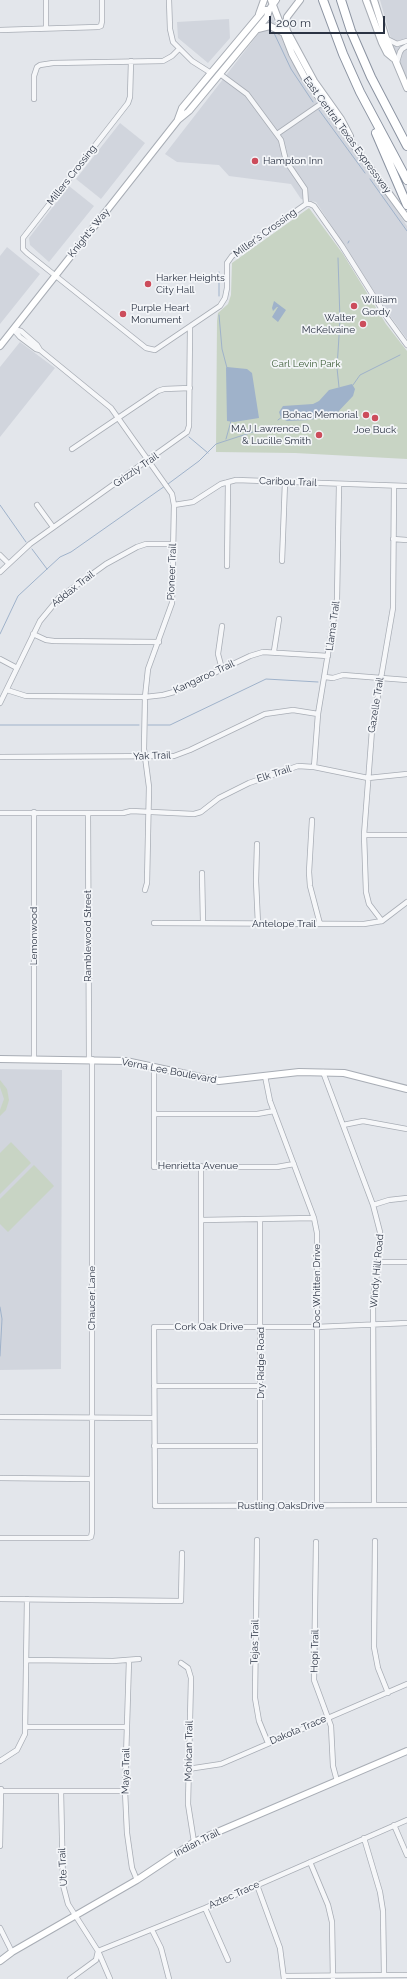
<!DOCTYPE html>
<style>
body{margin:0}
#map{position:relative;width:407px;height:1979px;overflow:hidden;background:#e3e6eb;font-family:Raleway,sans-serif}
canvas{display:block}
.scale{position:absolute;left:269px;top:16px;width:116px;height:18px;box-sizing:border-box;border:2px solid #2b3343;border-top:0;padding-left:5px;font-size:12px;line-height:14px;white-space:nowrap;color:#2b3343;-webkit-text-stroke:3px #f3f5f8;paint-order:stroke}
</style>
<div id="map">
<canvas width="407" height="1979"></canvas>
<div class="scale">200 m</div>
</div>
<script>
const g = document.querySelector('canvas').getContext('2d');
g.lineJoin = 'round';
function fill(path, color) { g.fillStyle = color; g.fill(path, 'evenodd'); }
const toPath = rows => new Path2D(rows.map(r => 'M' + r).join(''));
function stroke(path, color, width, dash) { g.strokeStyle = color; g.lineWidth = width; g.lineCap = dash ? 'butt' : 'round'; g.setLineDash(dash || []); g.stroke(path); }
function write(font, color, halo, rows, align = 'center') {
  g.font = font + ' Raleway,sans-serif'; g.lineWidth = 3.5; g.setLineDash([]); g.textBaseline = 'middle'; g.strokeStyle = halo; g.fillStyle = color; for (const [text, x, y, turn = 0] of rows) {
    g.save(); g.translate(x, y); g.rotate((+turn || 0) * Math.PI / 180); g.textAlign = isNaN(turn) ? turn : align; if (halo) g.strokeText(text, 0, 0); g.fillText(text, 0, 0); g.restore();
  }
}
fill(toPath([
 [380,0,407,0,407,80,394,49],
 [272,16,289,57,313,97,386,194,407,226,407,339,390,316,316,202,301,199,291,184,229,176,219,165,177,162,165,154],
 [229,19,230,38,208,63,178,38,177,22],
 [120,123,145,143,101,199,76,179],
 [69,186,94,206,49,262,30,245,29,238],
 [7,247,40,274,0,324,0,256],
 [20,342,55,368,0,437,0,367],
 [0,1069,62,1070,61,1369,0,1370]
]), '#d1d5dd');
fill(toPath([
 [309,208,343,254,386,324,407,351,407,459,295,453,216,452,217,321,218,313,228,304,231,295,232,263],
 [0,1080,7,1089,9,1100,6,1110,0,1116,0,1110,4,1099,0,1087],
 [11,1142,31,1163,0,1194,0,1153],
 [34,1165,54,1186,8,1232,0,1224,0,1199]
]), '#c8d4c4');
fill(toPath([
 [274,301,286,310,278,322,272,317,278,307,277,307,273,311,272,308],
 [227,367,247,369,252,373,259,418,234,422,227,421,226,368],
 [352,384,355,389,353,396,335,415,309,420,287,421,281,418,279,412,283,406,313,404,319,401,329,390]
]), '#9fb2ca');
stroke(toPath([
 [274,33,291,69,313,102],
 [319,110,365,173],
 [370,179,407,231],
 [348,243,349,241],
 [338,258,340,320,337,368,339,387],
 [219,296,219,272],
 [219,315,222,349,227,368],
 [353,385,360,375,400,355],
 [278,420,282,417],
 [189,437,208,453],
 [226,439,231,421],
 [168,484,199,461,216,444,262,429],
 [0,505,26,542],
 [32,549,47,569],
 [0,634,18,596,47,569,60,557,71,552,165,486],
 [0,725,139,725],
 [148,725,170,725,266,679,318,682],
 [0,1307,2,1319,0,1356]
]), '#9fb2ca', 1);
const street = toPath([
 [46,0,46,28],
 [169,0,170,29,173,42,192,61,211,73],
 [0,30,98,27,101,26,102,21,102,0],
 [387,39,397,44,407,41],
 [131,61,130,97,128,103,23,238,23,249,27,253,146,348,155,350,220,306,225,298,227,288,227,263,232,256,306,204,310,204,314,206,342,246,388,319,407,345],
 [397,62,400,52,402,49,407,46],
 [220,74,247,94,281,140,286,161,305,189,306,204],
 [34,99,34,76,37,67,40,65,53,63,163,61,172,56,179,49],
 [277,134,322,103],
 [13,329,20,337,36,349,40,350,111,408,172,494,174,505,172,603,148,669,145,697,144,749,149,787,147,883,145,890],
 [14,329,21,331,37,345,40,350],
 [72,449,158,391,164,389,190,388],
 [37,505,53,527],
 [174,505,193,502,221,484,236,480,407,486],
 [393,539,407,540],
 [0,555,8,563],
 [282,561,285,482],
 [227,566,228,482],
 [0,572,30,544,187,432,189,426,190,327],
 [222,626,218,654,222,669],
 [33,634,46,640,54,641,159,642],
 [274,651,279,619],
 [0,659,17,668],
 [325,677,333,678,343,675,407,680],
 [7,690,26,696,145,697,163,695,174,692,250,656,263,652,328,656],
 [0,703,40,621,59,598,106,564,137,547,146,544,174,544],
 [0,757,174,756,190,750,265,714,293,710,318,714],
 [314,767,318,714,337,599,339,484],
 [0,813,123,813,131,811,194,814,201,812,219,798,249,783,298,766,314,767,368,778,407,774],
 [88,813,89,1059],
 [312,820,309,872,310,886,320,924],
 [364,835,407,835],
 [257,844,256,881,258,924],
 [202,873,203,923],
 [382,921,369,904,366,892,364,835,372,730,393,608,394,486],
 [154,923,364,924,382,921,407,902],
 [34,1059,34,812],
 [154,1067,154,1167,277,1167,294,1164],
 [323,1072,373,1205,380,1232,379,1262,373,1298,374,1505],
 [265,1076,270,1101,314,1218,317,1233,317,1506],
 [154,1114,257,1114,274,1111],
 [343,1125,363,1121,407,1129],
 [201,1166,201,1327],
 [373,1205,389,1200,407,1198],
 [201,1220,314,1218],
 [379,1262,407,1262],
 [407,1323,316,1327,154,1327,155,1506,407,1505],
 [154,1386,261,1386],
 [0,1417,154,1418],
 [154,1446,260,1446],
 [0,1478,92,1479],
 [260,1506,260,1220],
 [0,1538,88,1538,91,1537,92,1532,92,1059],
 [257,1540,255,1698,259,1721,268,1743],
 [375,1541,374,1647,378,1668,388,1693],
 [316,1542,314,1680,331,1726,333,1766,337,1781],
 [0,1599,181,1601,182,1553],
 [27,1660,113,1661,139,1659],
 [129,1660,125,1791,127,1833,132,1868,137,1880],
 [181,1663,188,1668,191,1678,188,1804,194,1842],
 [26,1727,126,1727],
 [0,1761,17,1750,25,1734,27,1599],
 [188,1769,221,1764,407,1684],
 [1,1791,125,1791],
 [61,1791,63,1885,68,1904,98,1951,110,1979],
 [394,1825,407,1855],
 [364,1838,380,1892,383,1911,384,1975],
 [0,1846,1,1789],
 [310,1862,328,1905,332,1922,333,1979],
 [257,1885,280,1948,284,1979],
 [205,1908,228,1960],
 [0,1928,12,1952],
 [152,1930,161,1948,169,1979],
 [284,1976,407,1975],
 [70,1979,96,1960,98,1951,205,1908,407,1820]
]);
const secondary = toPath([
 [271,0,292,54,306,80,407,218],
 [300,0,287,17,286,26,287,31,314,81,341,119,350,136],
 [366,0,382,43,387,53,393,58],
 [374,0,386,38,407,88],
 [259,14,264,0],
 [258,29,270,26,282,32],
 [178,119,182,108,211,73,262,12,264,10,269,10],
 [0,346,178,120,189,111,267,17,269,10,276,0],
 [0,1059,126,1061,219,1081,299,1072,344,1073,407,1089],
 [0,1961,12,1952,137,1880,194,1842,407,1751]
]);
const highway = toPath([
 [323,0,343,54,360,92,407,180],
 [341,0,351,31,371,77,407,146],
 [376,133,407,205]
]);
stroke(street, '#a8adb5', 6);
stroke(secondary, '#a8adb5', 8);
stroke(highway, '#8b93a1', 10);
stroke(street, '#f6f7f9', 4.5);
stroke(secondary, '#fff', 6);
stroke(highway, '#fff', 8);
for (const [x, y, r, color] of [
 [255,161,4,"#cc4c5b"],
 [148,284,4,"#cc4c5b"],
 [354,306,4,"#cc4c5b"],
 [123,314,4,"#cc4c5b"],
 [363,324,4,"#cc4c5b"],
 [366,415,4,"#cc4c5b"],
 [375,418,4,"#cc4c5b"],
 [319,435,4,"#cc4c5b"]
]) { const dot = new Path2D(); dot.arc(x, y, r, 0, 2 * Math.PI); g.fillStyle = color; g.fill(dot); stroke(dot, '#f3f5f8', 1.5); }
write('10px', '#2b3343', '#f3f5f8', [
 ["East Central Texas Expressway",347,135,54],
 ["Millers Crossing",72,175,-52],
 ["Knight's Way",89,233,-51],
 ["Miller's Crossing",265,233,-36],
 ["Grizzly Trail",136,470,-35],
 ["Caribou Trail",288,482,2],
 ["Pioneer Trail",172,572,-88],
 ["Addax Trail",73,589,-38],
 ["Llama Trail",333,626,-82],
 ["Kangaroo Trail",204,677,-25],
 ["Gazelle Trail",376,705,-81],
 ["Yak Trail",152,756,-2],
 ["Elk Trail",274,774,-18],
 ["Antelope Trail",284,924],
 ["Lemonwood",34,936,-90],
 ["Ramblewood Street",88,936,-90],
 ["Verna Lee Boulevard",169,1071,11],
 ["Henrietta Avenue",198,1166],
 ["Windy Hill Road",377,1271,-85],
 ["Doc Whitten Drive",317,1286,-90],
 ["Chaucer Lane",92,1298,-90],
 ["Cork Oak Drive",209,1327],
 ["Dry Ridge Road",261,1363,-90],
 ["Rustling OaksDrive",281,1506],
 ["Tejas Trail",255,1642,-89],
 ["Hopi Trail",315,1651,-89],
 ["Dakota Trace",298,1730,-23],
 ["Mohican Trail",189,1751,-89],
 ["Maya Trail",126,1771,-89],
 ["Indian Trail",197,1843,-27],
 ["Ute Trail",63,1867,-93],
 ["Aztec Trace",234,1895,-24]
]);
write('10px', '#2b3343', '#f3f5f8', [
 ["Hampton Inn",263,161],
 ["Harker Heights",156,278],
 ["City Hall",156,290],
 ["William",362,300],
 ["Gordy",362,312],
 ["Purple Heart",131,308],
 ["Monument",131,320],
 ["Walter",355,318,"right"],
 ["McKelvaine",355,330,"right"],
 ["Bohac Memorial",358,415,"right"],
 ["MAJ Lawrence D.",311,429,"right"],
 ["& Lucille Smith",311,441,"right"],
 ["Joe Buck",375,430,"center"]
], 'left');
write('10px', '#3e5e38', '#f3f5f8', [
 ["Carl Levin Park",306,364]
]);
</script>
